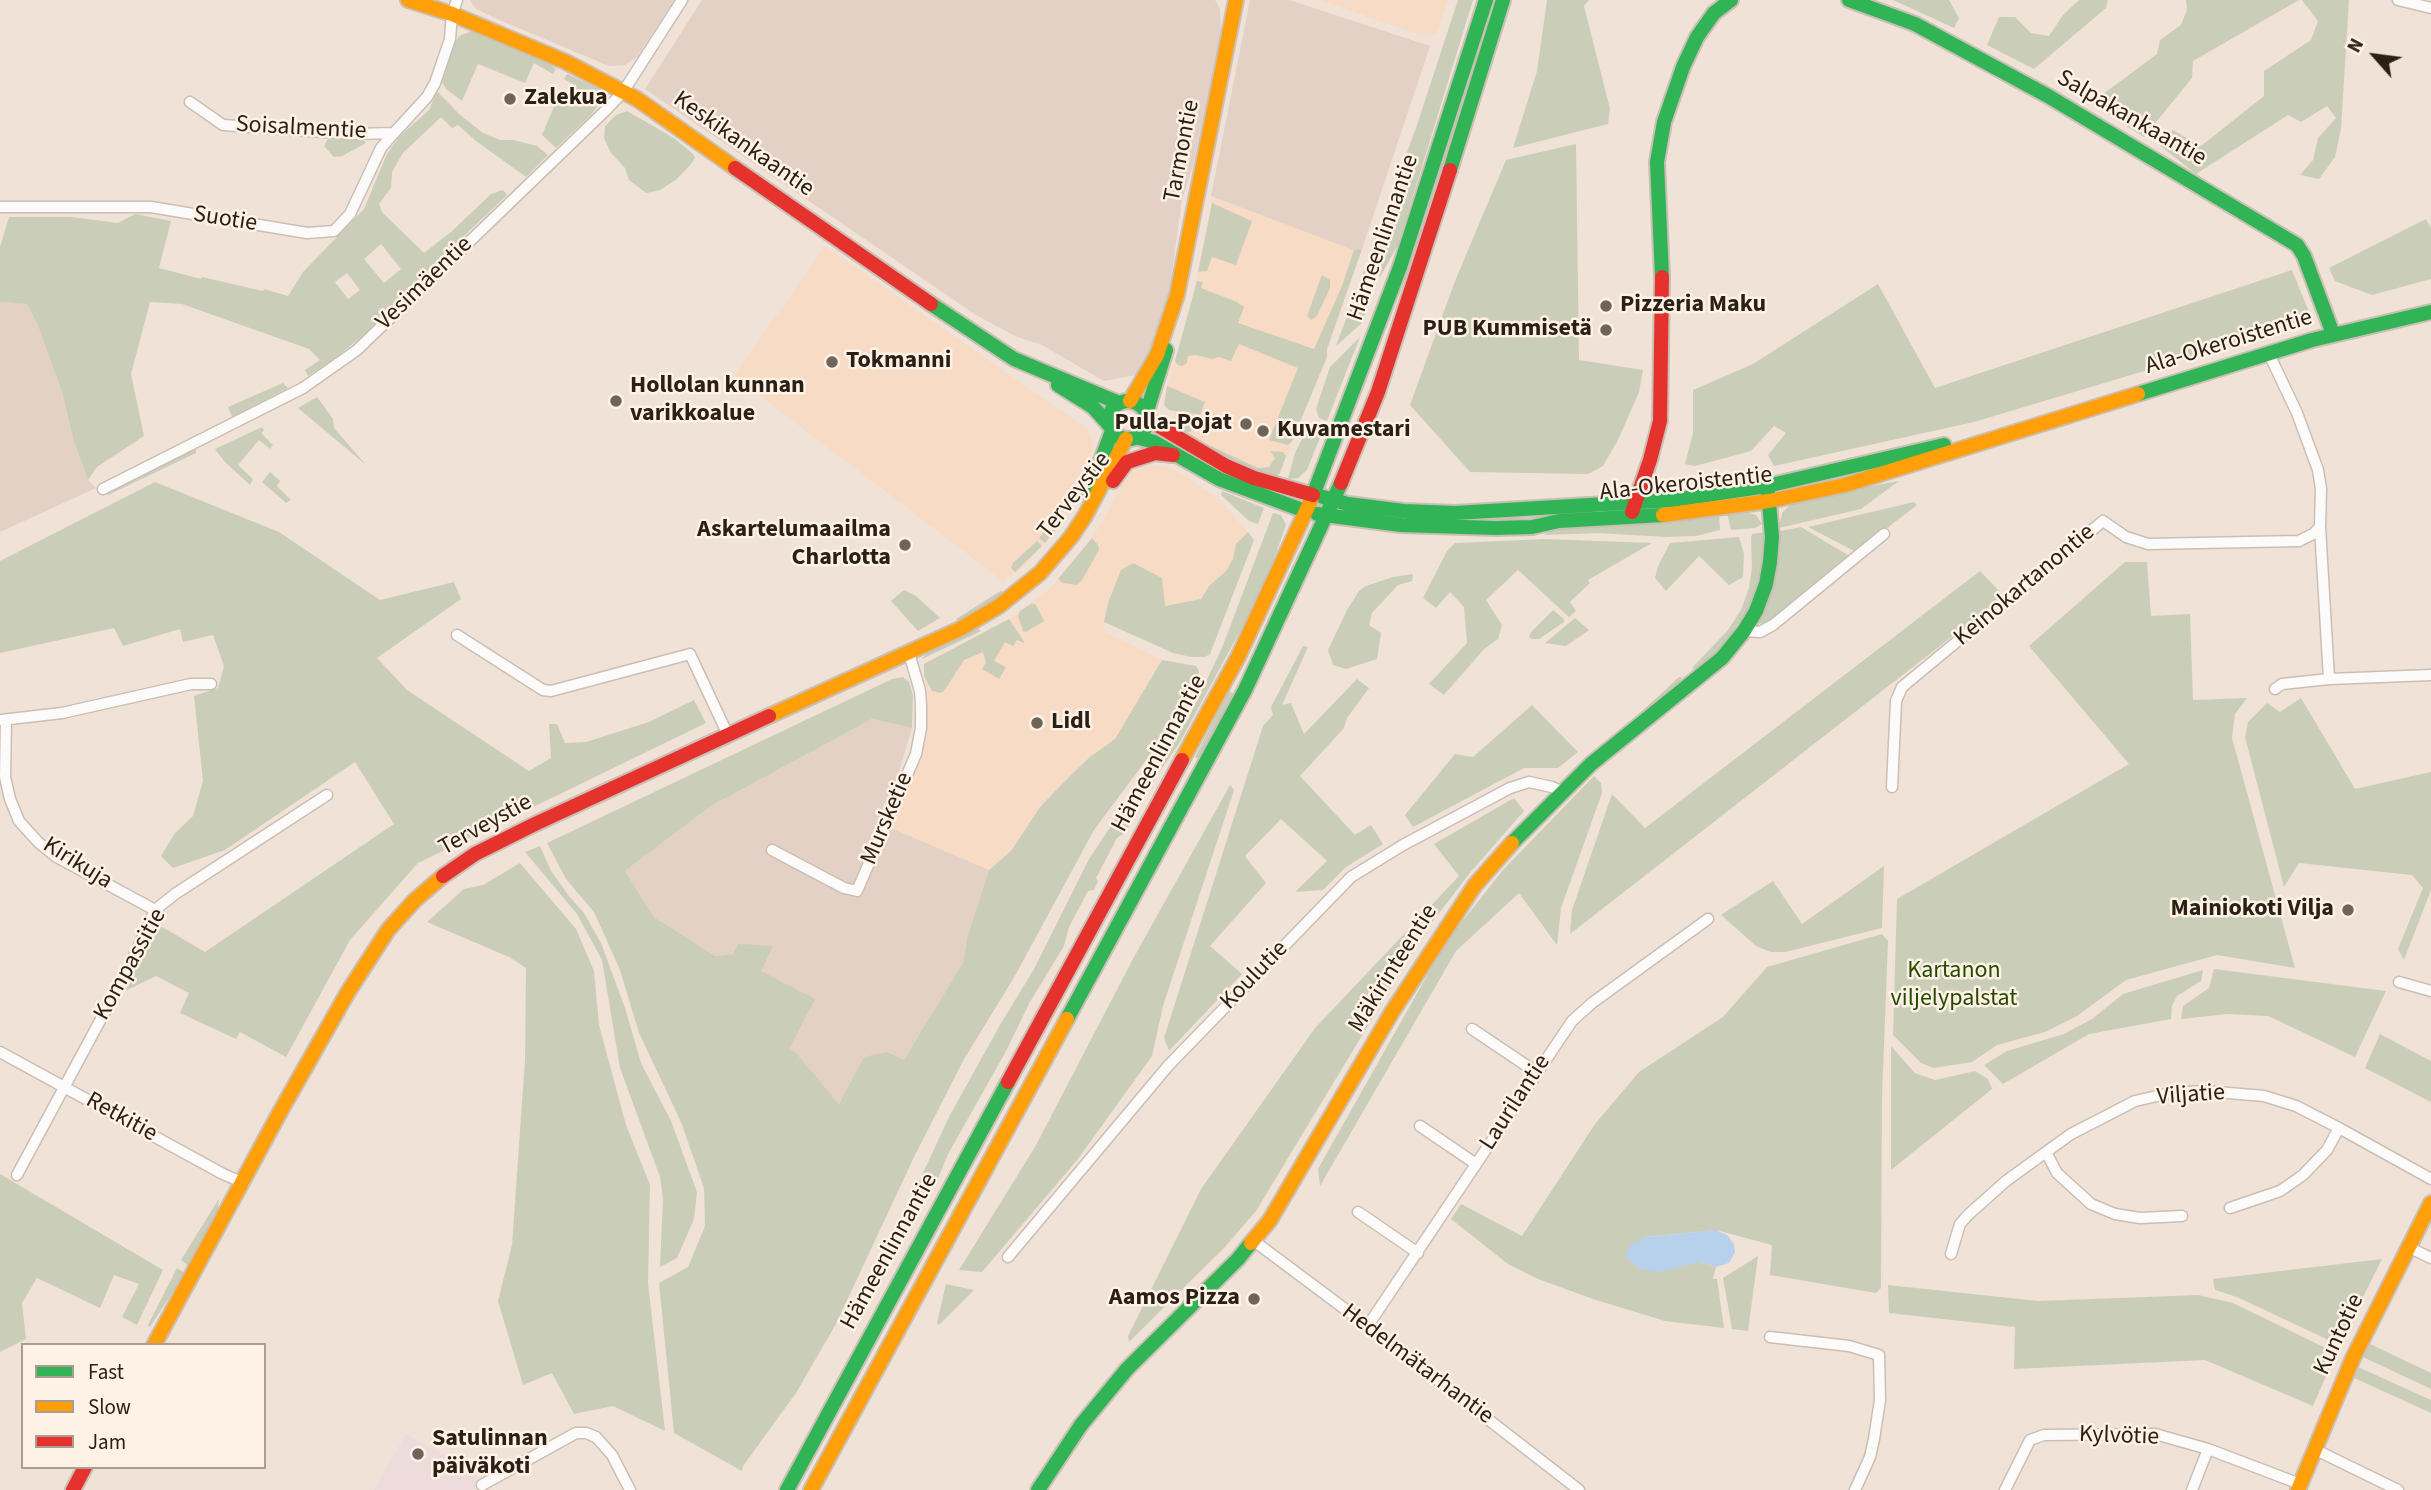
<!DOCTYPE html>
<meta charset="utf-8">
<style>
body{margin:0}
#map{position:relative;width:2431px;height:1490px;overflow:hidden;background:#f0e2d6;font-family:"Source Sans 3",sans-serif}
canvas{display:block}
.legend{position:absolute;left:21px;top:1343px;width:245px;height:126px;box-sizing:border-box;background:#fef1e6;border:2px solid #aa9d93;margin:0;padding:9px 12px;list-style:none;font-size:21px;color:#2b2016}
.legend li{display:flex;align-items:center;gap:14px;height:35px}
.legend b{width:35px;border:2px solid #aa9d93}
.north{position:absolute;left:2340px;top:21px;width:70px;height:70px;-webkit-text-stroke:5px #fef1e6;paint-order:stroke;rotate:298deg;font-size:19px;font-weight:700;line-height:28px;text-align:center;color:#2b2016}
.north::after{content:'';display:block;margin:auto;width:24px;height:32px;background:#2b2016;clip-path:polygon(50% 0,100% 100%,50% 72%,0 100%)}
</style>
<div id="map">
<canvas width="2431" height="1490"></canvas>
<ul class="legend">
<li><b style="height:9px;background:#30b455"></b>Fast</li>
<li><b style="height:9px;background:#ff9f0a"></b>Slow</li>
<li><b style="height:9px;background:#e5322d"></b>Jam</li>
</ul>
<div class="north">N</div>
</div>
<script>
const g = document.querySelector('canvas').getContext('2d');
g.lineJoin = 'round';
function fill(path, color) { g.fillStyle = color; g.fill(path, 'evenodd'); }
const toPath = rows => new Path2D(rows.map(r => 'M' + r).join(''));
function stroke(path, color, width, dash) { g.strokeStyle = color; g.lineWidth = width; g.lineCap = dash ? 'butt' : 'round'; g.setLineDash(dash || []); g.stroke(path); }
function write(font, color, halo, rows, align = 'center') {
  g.font = font + ' "Source Sans 3",sans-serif'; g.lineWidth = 5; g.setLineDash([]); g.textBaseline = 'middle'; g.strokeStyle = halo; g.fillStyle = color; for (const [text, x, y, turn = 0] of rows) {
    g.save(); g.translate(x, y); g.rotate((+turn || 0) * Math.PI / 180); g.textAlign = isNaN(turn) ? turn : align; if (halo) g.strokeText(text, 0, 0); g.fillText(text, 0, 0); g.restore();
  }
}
fill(toPath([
 [1319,0,1448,0,1436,33,1421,35],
 [1211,196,1354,249,1362,249,1327,349,1327,357,1280,473,1238,465,1172,427,1175,412,1164,405,1167,385,1189,314,1212,204],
 [825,246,1086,428,1091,437,1094,447,1074,498,1060,515,1061,523,1022,568,1003,581,734,376],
 [1152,465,1170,467,1189,478,1219,500,1248,532,1236,544,1233,559,1226,571,1209,586,1201,599,1165,606,1108,603,1103,631,1162,660,1115,739,1090,757,1067,779,1040,807,1011,851,989,870,891,828,920,758,926,729,924,664,1009,619,1048,591,1083,550,1104,520,1120,488,1134,470]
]), '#f7dbc5');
fill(toPath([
 [470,0,674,0,637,57,625,65,609,66,495,18,476,9],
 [702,0,1215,0,1220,9,1221,33,1193,166,1182,199,1168,302,1150,359,1141,374,1104,381,1042,345,1015,336,976,315,645,89],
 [1250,0,1289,0,1430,46,1362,249,1354,250,1211,196],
 [0,302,27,304,37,323,62,392,74,442,88,480,96,488,0,532],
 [872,719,912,728,894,788,879,823,989,870,967,938,963,963,938,1008,904,1060,864,1058,839,1104,796,1054,789,1049,761,971,733,954,715,956,654,917,625,871,711,806]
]), '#e2d1c4');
fill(toPath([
 [406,1434,476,1473,477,1485,473,1490,374,1490]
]), '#eedbdc');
fill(toPath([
 [1458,0,1473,0,1398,245,1380,277,1371,249,1416,128],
 [1547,0,1589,0,1584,6,1610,109,1608,124,1513,148,1537,71],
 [1893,0,1949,0,1959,18,1954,28],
 [2079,0,2108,0,2106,8,2034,69,1987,45,1999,17,2015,17,2031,33,2049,36,2063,15],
 [2186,0,2299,0,2193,61,2192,78,2144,137,2091,103,2157,54,2160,40,2181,25,2187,10],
 [2302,0,2349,0,2341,129,2335,157,2319,179,2300,175,2313,160,2318,138,2336,118,2327,106,2301,122,2288,115,2196,174,2158,144,2173,130,2201,146,2264,96,2264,71,2311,40,2318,21],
 [473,31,548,63,556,69,553,74,534,63,525,83,478,64,462,101,446,89,441,80,453,43,461,35],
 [567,74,599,89,603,99,590,116,556,148,542,135,558,97,565,100,573,84,564,79],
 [437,91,459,114,483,133,500,140,513,140,537,146,548,155,526,177,476,141,458,125,452,128,441,117,403,153,392,172,391,188,379,204,382,212,424,253,451,232,491,194,503,190,507,195,401,296,372,328,334,359,308,376,305,370,320,360,309,349,182,304,150,302,131,374,144,436,97,467,88,480,74,442,62,392,37,323,27,304,0,302,0,247,9,217,71,217,118,223,135,214,171,221,159,268,201,279,202,277,263,291,264,289,288,296,303,272,364,209,387,154,400,136,429,110],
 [381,244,401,269,384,283,364,259],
 [347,273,360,290,348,299,335,282],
 [627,111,674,138,693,154,695,158,691,164,677,179,660,190,646,193,629,180,625,168,611,153,604,138,605,126,616,115],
 [328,139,363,140,366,143,342,156,334,157,324,146],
 [1576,144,1579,360,1643,370,1639,392,1618,440,1603,466,1588,474,1470,472,1410,405,1455,281,1506,160],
 [1212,203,1252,221,1236,265,1212,257,1207,271,1198,272],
 [2426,219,2431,228,2431,279,2372,295,2335,281,2329,268],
 [1362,249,1327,349,1327,357,1292,441,1288,445,1269,440,1298,368,1239,344,1231,361,1219,357,1212,359,1196,355,1188,356,1187,363,1182,366,1178,365,1175,361,1197,281,1203,282,1201,288,1237,302,1244,307,1238,323,1314,349,1342,286,1354,250],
 [1366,265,1375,284,1362,323,1336,346],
 [2292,270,2309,312,2298,325,1974,422,1774,466,1768,455,1786,433,1774,426,1751,451,1695,466,1685,464,1693,433,1693,390,1753,364,1878,284,1935,388],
 [1322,275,1330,280,1330,288,1317,316,1311,320,1307,316],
 [1360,337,1327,421,1319,418,1316,409,1330,367],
 [283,383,288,388,232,417,228,407],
 [1167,386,1205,402,1200,415,1169,410,1164,405],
 [317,397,333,419,334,428,366,465,298,408],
 [1177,421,1194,421,1196,426,1190,432,1181,433,1172,427,1172,423],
 [262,427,264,430,261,433,273,445,270,449,259,440,238,465,253,479,250,485,224,461,215,449],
 [1316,431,1321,435,1307,470,1298,478,1288,479,1295,453,1304,435],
 [1200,441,1258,468,1269,467,1275,458,1270,451,1283,452,1286,456,1280,473,1275,478,1238,465,1196,443],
 [196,449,196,453,108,495,107,493],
 [1749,470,1760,474,1724,486,1724,475],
 [270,472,280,481,277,486,291,500,286,503,262,482],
 [1899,481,1861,509,1779,528,1782,513,1791,504,1806,498],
 [155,482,279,532,380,600,454,582,461,599,377,658,407,690,529,771,551,758,549,724,557,724,565,743,586,742,649,722,694,700,706,723,418,863,350,940,286,1057,240,1032,236,1039,180,1013,189,993,156,976,125,991,159,925,205,952,394,824,355,762,225,850,173,868,161,856,175,833,193,816,203,781,194,696,218,688,224,666,213,635,183,642,180,629,123,646,114,628,0,653,0,561],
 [1222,491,1264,508,1258,524,1249,521,1221,495],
 [1914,502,1917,505,1856,552,1808,527],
 [1746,512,1756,515,1762,524,1755,528,1731,530,1727,513],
 [1273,513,1281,515,1286,525,1272,565,1246,620,1180,742,1152,783,1126,832,1117,838,1096,878,1098,881,1094,890,1088,891,1069,927,1064,946,1030,1002,1005,1053,948,1154,937,1181,930,1187,924,1203,893,1255,887,1250,950,1115,1000,1025,1034,969,1089,859,1133,793,1187,721,1222,648],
 [1719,515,1720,530,1696,536,1666,537,1598,533,1544,535,1553,530,1578,527,1678,522,1681,519],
 [1054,518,1061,523,1045,543,1039,538],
 [1801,527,1851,557,1772,623,1765,625,1759,623,1774,584,1780,531],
 [1248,532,1254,540,1210,654,1205,657,1191,657,1173,653,1104,622,1108,603,1121,570,1133,563,1162,578,1165,606,1201,599,1209,586,1226,571,1233,559,1236,544],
 [1765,532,1763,575,1751,605,1718,652,1698,669,1692,668,1728,630,1741,610,1749,588,1752,568,1751,538,1752,534],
 [1739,537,1744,554,1743,577,1729,585,1699,556,1666,591,1655,578,1658,566,1670,543],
 [1092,538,1098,545,1099,550,1082,580,1077,585,1063,583,1058,579],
 [1544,539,1652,543,1588,580,1590,583,1570,602,1576,611,1569,617,1518,570,1486,600,1502,625,1498,639,1484,649,1444,695,1429,684,1467,643,1464,607,1450,592,1436,608,1423,598,1447,551,1455,543],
 [1037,541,1042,546,1015,572,1011,568,1013,563],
 [2125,562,2147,562,2151,616,2190,614,2193,700,2247,698,2235,714,2232,738,2295,968,2217,955,2126,980,2077,1016,2045,1032,1997,1045,1972,1062,1934,1068,1921,1063,1893,1035,1897,899,2129,764,2029,646],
 [1980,571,2004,596,1570,934,1572,910,1612,794,1645,828],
 [1413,574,1412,581,1398,585,1372,613,1369,625,1381,633,1377,659,1346,669,1333,665,1328,650,1347,610,1359,591,1366,586,1393,577],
 [904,590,916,596,940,618,918,631,891,601],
 [1002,590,1001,596,972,615,958,621,956,619],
 [1032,603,1036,605,1044,621,1026,632,1023,631,1018,616,1020,611],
 [1553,610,1564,619,1564,622,1539,639,1531,639,1529,637,1531,632],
 [1575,618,1589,630,1566,646,1545,643],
 [1009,619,1025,643,1017,640,1013,646,1005,642,994,661,1006,667,999,679,982,669,986,663,983,652,964,660,944,691,941,693,932,691,924,676,924,664],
 [978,629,981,631,975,634,922,659,930,649],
 [1303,646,1308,647,1282,705,1291,703,1304,734,1357,679,1369,688,1347,718,1344,728,1300,776,1355,835,1371,825,1383,844,1346,867,1323,890,1295,892,1327,861,1281,819,1245,856,1266,883,1210,946,1242,974,1169,1051,1164,1038,1263,726,1273,715,1271,707],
 [1162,660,1196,666,1199,671,1198,677,1155,748,1094,830,1016,974,963,1061,914,1157,836,1324,796,1393,743,1466,742,1471,674,1433,659,1283,688,1267,705,1226,704,1188,681,1122,639,1033,620,970,594,912,566,879,547,843,892,679,903,677,909,682,913,696,912,728,872,719,711,806,625,871,654,917,715,956,733,954,738,944,773,946,761,971,815,999,789,1049,796,1053,839,1104,864,1057,887,1052,904,1060,963,963,967,938,989,870,1011,851,1040,807,1067,779,1090,757,1115,739],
 [1679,677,1682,677,1676,687,1643,713,1641,712],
 [1229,691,1234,694,1199,759,1195,757],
 [2301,698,2355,789,2431,772,2431,890,2404,960,2398,949,2423,888,2412,875,2299,863,2284,887,2245,737,2248,722,2267,703,2280,712],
 [1532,705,1578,752,1558,768,1524,768,1413,827,1405,815,1455,754,1473,757],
 [1594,776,1601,783,1602,793,1561,908,1557,945,1519,893,1456,951,1320,1186,1318,1169,1446,942,1503,870],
 [1230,785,1234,790,1163,1006,1152,1056,1078,1159,982,1272,959,1270,1035,1147,1134,957],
 [1514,798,1524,811,1469,874,1424,933,1256,1211,1224,1248,1129,1342,1128,1336,1201,1189,1315,1028,1459,876,1434,844],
 [540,846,551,871,569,896,584,913,601,943,625,1008,641,1063,671,1121,697,1192,694,1219,677,1258,660,1267,663,1199,660,1177,620,1068,602,960,577,914,525,852],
 [520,863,576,929,594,971,599,1025,626,1125,650,1185,648,1283,665,1431,613,1406,574,1414,552,1373,523,1385,498,1301,512,1245,525,1060,526,968,509,957,427,922,464,889,483,885],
 [1884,866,1882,928,1785,952,1771,952,1756,946,1721,915,1773,881,1802,924],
 [1882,934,1888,941,1882,1098,1881,1288,1876,1293,1770,1275,1772,1245,1716,1230,1646,1237,1699,1262,1716,1267,1713,1279,1717,1279,1724,1328,1665,1321,1593,1299,1538,1279,1508,1264,1451,1219,1461,1204,1522,1236,1595,1124,1639,1072,1723,1017,1767,967],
 [2214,969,2386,991,2355,1057,2268,1016,2227,1014,2181,1019,2183,1006,2209,988],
 [2203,970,2201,981,2177,996,2172,1006,2171,1019,2089,1034,2003,1084,1984,1065,2007,1051,2064,1034,2092,1019,2123,994],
 [2380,1034,2431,1061,2431,1102,2365,1068],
 [1891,1046,1915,1073,1935,1080,1975,1071,1988,1079,1992,1089,1891,1170],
 [0,1174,163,1270,137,1325,122,1317,139,1284,114,1275,100,1308,37,1278,22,1303,26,1339,0,1352],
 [218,1200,219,1200,217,1214,189,1266,181,1260],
 [1758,1256,1748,1331,1732,1329,1723,1278],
 [2382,1259,2339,1345,2237,1297,2215,1290,2213,1279],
 [177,1268,185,1273,150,1327,148,1325],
 [946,1284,974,1290,939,1325,937,1323],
 [1888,1285,2038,1301,2198,1295,2233,1303,2336,1353,2313,1406,2205,1360,2014,1369,2015,1327,1889,1313],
 [2370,1344,2431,1373,2431,1389,2363,1357],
 [2358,1367,2431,1400,2431,1413,2352,1377]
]), '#caceb8');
fill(toPath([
 [1716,1230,1727,1235,1734,1244,1735,1252,1729,1263,1716,1267,1699,1262,1659,1272,1640,1269,1625,1256,1630,1245,1646,1237]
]), '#b7d0eb');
const street = toPath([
 [2398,0,2431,8],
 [190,102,223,125,354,134,394,133,427,97,435,83,450,39,452,14,457,0],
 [0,207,151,207,307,233,334,231,350,214,381,148,394,133],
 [103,489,303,388,357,350,605,111,623,92,682,0],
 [2320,527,2329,679,2431,675],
 [1744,631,1760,632,1773,625,1884,534],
 [457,635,543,690,551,691,690,654,728,735],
 [2275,689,2282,684,2329,679],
 [1,720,62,713,191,684,211,684],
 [6,720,5,777,10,799,19,821,38,842,55,856,155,910],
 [1892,787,1896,701,1902,687,2103,521,2126,537,2148,544,2299,541,2313,534,2320,527,2321,489,2318,470,2297,413,2269,354],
 [772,850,844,888,857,891,916,754,921,728,921,705,920,691,909,653],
 [2399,982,2431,991],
 [1472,1029,1536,1072],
 [0,1052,223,1174,244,1183],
 [1420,1126,1476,1164],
 [2046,1152,2057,1173,2091,1204,2115,1214,2140,1218,2182,1216],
 [17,1175,130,965,155,910,175,894,327,795],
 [2230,1208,2280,1191,2303,1175,2327,1150,2339,1128],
 [1358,1212,1418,1253],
 [1254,1241,1377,1333,1579,1490],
 [2408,1247,2431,1258],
 [1951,1254,1960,1224,1969,1214,2006,1181,2071,1134,2108,1115,2135,1101,2170,1093,2205,1091,2264,1096,2296,1106,2339,1128,2431,1179],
 [1008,1257,1168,1066,1351,877,1403,845,1510,788,1529,782,1552,787,1563,792],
 [1367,1327,1572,1021,1592,1003,1708,919],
 [1770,1337,1849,1346,1879,1355,1880,1400,1874,1439,1870,1457,1855,1490],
 [2314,1449,2398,1490],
 [482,1485,576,1433,586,1433,596,1437,612,1455,630,1490],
 [2005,1490,2030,1440,2044,1435,2155,1434,2208,1449,2300,1484],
 [2192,1490,2208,1449]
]);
const fast = toPath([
 [1849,0,1915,24,2048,96,2297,245,2304,256,2333,334],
 [1450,170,1503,0],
 [1662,277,1657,162,1664,122,1683,67,1697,37,1714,13,1731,0],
 [931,304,1014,359,1119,403],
 [1058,385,1093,407,1110,426],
 [2138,394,2312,340,2431,312],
 '1109 420a19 19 0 1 1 38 0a19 19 0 1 1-38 0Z',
 [1146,414,1166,350],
 [1136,437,1154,442,1219,479,1305,511],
 [1089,493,1112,431],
 [1323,497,1348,504,1404,511,1455,513,1673,500,1767,486,1944,445],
 [1312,498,1400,267,1486,0],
 [1317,514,1401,525,1496,528,1532,527,1559,521,1663,515],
 [1512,843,1591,764,1722,658,1744,631,1756,611,1766,584,1770,562,1772,537,1768,491],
 [1067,1019,1245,690,1341,483],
 [787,1490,1008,1082],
 [1038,1490,1081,1425,1127,1369,1238,1259,1251,1243]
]);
const slow = toPath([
 [408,0,452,14,566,62,637,99,735,168],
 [1130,401,1157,355,1177,295,1236,0],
 [1663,515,1769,501,1845,485,2138,394],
 [769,716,960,629,999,606,1040,573,1071,537,1085,516,1126,439],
 [1182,760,1238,657,1312,498],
 [1251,1243,1270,1220,1392,1012,1475,885,1512,843],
 [154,1345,280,1112,348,992,388,930,414,901,443,876],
 [811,1490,1067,1019],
 [2298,1490,2353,1358,2431,1203]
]);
const jam = toPath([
 [735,168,931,304],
 [1147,419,1226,466,1254,478,1313,495],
 [1113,481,1127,462,1155,453,1173,455],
 [1341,483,1378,392,1450,170],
 [1632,512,1650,460,1660,421,1662,277],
 [443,876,475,854,535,824,769,716],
 [1008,1082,1182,760],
 [73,1490,85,1467]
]);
stroke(street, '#cabfb5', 13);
stroke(fast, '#cabfb5', 18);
stroke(slow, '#cabfb5', 18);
stroke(jam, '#cabfb5', 18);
stroke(street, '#fdfbf9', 10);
stroke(fast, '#30b455', 14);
stroke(slow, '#ff9f0a', 14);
stroke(jam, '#e5322d', 14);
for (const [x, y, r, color] of [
 [510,99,7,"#706459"],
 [1606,306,7,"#706459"],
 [1606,330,7,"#706459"],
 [832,362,7,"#706459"],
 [616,401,7,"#706459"],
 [1246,424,7,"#706459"],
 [1263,431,7,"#706459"],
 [905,545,7,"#706459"],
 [1037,723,7,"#706459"],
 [2348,910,7,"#706459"],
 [1254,1299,7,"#706459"],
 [418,1454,7,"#706459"]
]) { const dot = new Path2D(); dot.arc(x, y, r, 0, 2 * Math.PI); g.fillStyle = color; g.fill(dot); stroke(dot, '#fef1e6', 2.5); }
write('bold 24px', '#2b2016', '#fef1e6', [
 ["Zalekua",524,99],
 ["Pizzeria Maku",1620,306],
 ["PUB Kummisetä",1592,330,"right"],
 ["Tokmanni",846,362],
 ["Hollolan kunnan",630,387],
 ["varikkoalue",630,415],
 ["Pulla-Pojat",1232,424,"right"],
 ["Kuvamestari",1277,431],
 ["Askartelumaailma",891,531,"right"],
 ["Charlotta",891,559,"right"],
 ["Lidl",1051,723],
 ["Mainiokoti Vilja",2334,910,"right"],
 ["Aamos Pizza",1240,1299,"right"],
 ["Satulinnan",432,1440],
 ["päiväkoti",432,1468]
], 'left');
write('24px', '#2b2016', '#fef1e6', [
 ["Salpakankaantie",2131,119,30],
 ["Soisalmentie",301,129,3],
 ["Keskikankaantie",743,145,35],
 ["Tarmontie",1183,151,-79],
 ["Suotie",225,220,9],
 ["Hämeenlinnantie",1384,238,-71],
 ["Vesimäentie",425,284,-44],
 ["Ala-Okeroistentie",2229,343,-17],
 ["Ala-Okeroistentie",1686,485,-6],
 ["Terveystie",1075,496,-52],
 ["Keinokartanontie",2025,586,-40],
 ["Hämeenlinnantie",1160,754,-62],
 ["Mursketie",888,819,-67],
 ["Terveystie",486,826,-29],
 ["Kirikuja",77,864,32],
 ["Kompassitie",131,965,-61],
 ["Mäkirinteentie",1394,969,-58],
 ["Koulutie",1255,976,-46],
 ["Viljatie",2191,1096,-4],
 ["Laurilantie",1516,1103,-57],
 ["Retkitie",121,1118,29],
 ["Hämeenlinnantie",890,1252,-61],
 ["Kuntotie",2340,1335,-65],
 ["Hedelmätarhantie",1417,1365,37],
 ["Kylvötie",2119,1437,2]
]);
write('24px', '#264b00', '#fef1e6', [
 ["Kartanon",1954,972],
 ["viljelypalstat",1954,1000]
]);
</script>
